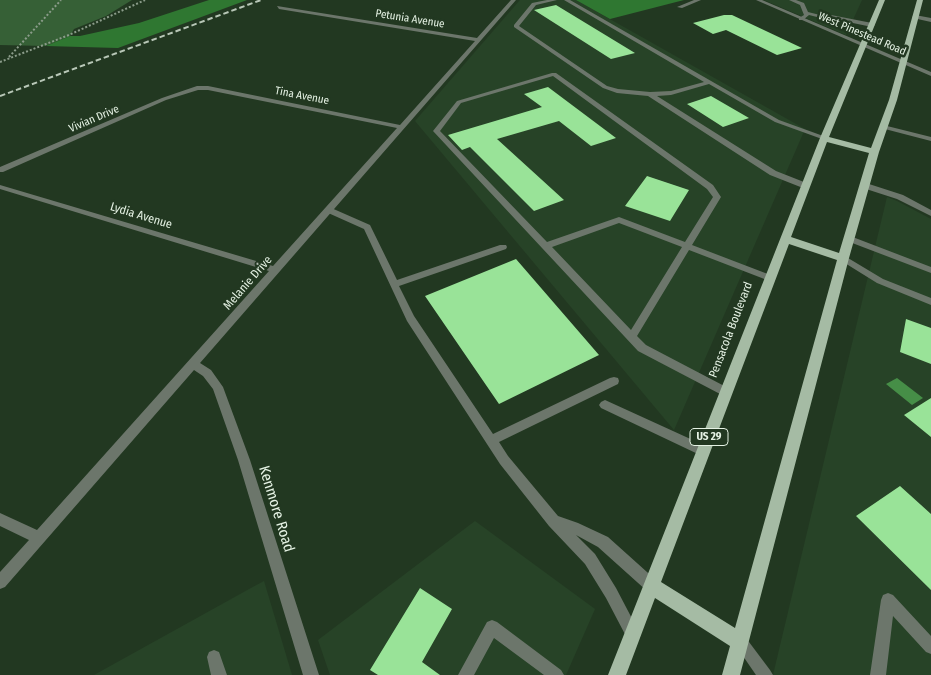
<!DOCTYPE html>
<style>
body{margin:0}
canvas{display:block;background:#223821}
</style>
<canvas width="931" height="675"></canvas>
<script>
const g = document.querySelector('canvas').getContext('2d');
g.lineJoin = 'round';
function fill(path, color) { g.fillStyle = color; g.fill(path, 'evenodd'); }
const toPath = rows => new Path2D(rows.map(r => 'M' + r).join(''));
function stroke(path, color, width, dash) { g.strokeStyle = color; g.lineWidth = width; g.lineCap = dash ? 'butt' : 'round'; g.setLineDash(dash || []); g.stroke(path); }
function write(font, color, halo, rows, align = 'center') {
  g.font = font + ' "Fira Sans Condensed",sans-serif'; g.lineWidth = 5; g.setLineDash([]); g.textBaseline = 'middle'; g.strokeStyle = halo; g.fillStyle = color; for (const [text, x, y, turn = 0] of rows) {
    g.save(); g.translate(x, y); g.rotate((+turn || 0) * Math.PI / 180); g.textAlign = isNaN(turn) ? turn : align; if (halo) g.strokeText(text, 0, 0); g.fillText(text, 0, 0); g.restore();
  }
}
fill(toPath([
 [520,0,576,0,805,129,674,430,415,121],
 [764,0,862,0,846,35],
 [887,197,897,201,931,219,931,675,773,675],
 [475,521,595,609,566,675,330,675,318,640],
 [264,581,292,675,94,675,251,588]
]), '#274327');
fill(toPath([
 [0,0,132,0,106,16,74,29,70,36,46,46,0,45]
]), '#366036');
fill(toPath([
 [209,0,247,0,118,48,46,46,70,36,80,36,139,23],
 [576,0,684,0,610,19]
]), '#2f7731');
fill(toPath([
 [897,378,923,398,912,405,886,384]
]), '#468e47');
fill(toPath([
 [556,5,635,53,611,59,534,10],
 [724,15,732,15,802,48,777,55,726,30,713,34,693,23],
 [548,87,616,138,591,146,559,121,497,139,564,200,534,211,470,147,462,150,448,135,542,107,524,94],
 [711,96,749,118,723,127,687,104],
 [647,176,689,190,670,221,625,206],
 [516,259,599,355,499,404,425,296],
 [906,319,931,328,931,364,900,352],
 [931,398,931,437,904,415],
 [900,486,931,514,931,590,856,516],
 [420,588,452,609,422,662,440,675,378,675,370,670]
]), '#99e398');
stroke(toPath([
 [9,57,61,0],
 [0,62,69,35,145,0]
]), '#8b9c8a', 2, [2, 2]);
fill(toPath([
 [547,0,557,0,536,5,519,26,607,86,618,89,650,92,671,91,704,82,564,0,570,0,779,120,826,137,826,139,822,139,775,122,709,84,671,95,657,96,776,171,809,184,809,188,803,188,770,175,648,96,617,93,603,88,514,27,514,25,532,3,547,0],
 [694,0,701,0,682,8,677,7,694,0],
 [789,0,796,0,804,3,808,12,820,15,817,17,809,15,803,20,799,20,799,18,804,15,800,5,789,0],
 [831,15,872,23,875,25,872,27,829,18,828,17,831,15],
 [915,15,931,18,931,22,913,18,912,17,915,15],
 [552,73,556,73,713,185,721,197,692,245,773,276,775,278,770,281,767,280,689,250,637,336,646,345,730,389,731,392,730,395,726,396,722,395,638,351,433,131,457,101,552,73],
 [553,76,707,189,713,197,685,242,619,217,547,242,440,131,461,103,553,76],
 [619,223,682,247,631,330,552,247,619,223],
 [883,125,931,137,931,141,881,128,880,127,883,125],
 [329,207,370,225,397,280,500,245,506,245,507,247,506,249,399,286,414,316,493,434,610,378,614,377,618,378,619,381,618,384,499,442,508,456,558,516,578,523,608,537,657,581,659,586,657,591,652,593,647,591,598,547,576,535,595,554,616,588,638,630,640,635,638,640,633,642,628,640,606,598,585,564,549,526,500,464,407,321,364,229,326,212,325,210,329,207],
 [850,236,931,267,931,273,847,241,847,237,850,236],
 [843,255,883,279,931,298,931,305,877,283,840,260,839,258,840,256,843,255],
 [605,400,708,447,710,451,708,455,704,456,700,455,601,408,599,405,601,402,605,400],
 [888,593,893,595,931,636,931,654,926,652,893,616,886,675,870,675,881,600,883,595,888,593],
 [492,620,497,622,561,670,564,675,544,675,494,638,474,675,458,675,487,622,492,620],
 [741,636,746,638,770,670,773,675,756,675,734,643,736,638,741,636],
 [214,650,219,652,227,675,211,675,207,657,209,652,214,650]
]), '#6c766b');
fill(toPath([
 [511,0,516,0,200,363,211,370,223,387,250,460,319,675,303,675,238,460,213,389,203,376,194,370,5,587,0,589,0,572,29,540,0,526,0,513,37,530,269,271,0,189,0,185,273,266,397,128,208,90,198,90,166,100,3,172,0,172,0,167,162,98,197,86,208,86,400,125,475,41,279,9,277,6,477,38,511,0],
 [756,0,762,0,931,72,931,76,756,0],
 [863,184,869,184,903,195,931,210,931,216,897,199,863,188,863,184]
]), '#6c766b');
fill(toPath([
 [879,0,885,0,829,137,871,148,889,100,917,0,923,0,897,100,879,152,849,258,740,675,722,675,730,646,655,598,626,675,608,675,820,138,879,0],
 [827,142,869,153,839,253,791,237,827,142],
 [789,244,837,260,735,628,661,582,789,244]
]), '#a5bba4');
stroke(toPath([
 [0,96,261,0]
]), '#b8c7b7', 2, [5.5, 3]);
write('11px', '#e5f2e4', '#223821', [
 ["Petunia Avenue",410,19,9],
 ["West Pinestead Road",862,34,23],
 ["Tina Avenue",302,96,11],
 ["Vivian Drive",94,119,-23]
]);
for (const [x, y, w] of [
 [709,437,38]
]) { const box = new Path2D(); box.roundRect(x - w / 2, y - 8.5, w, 17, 4); g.fillStyle = '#223821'; g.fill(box); stroke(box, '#e5f2e4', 1); }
write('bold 11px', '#e5f2e4', null, [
 ["US 29",709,437]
]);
write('12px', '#e5f2e4', '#223821', [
 ["Lydia Avenue",141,216,17],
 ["Melanie Drive",248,283,-49],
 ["Pensacola Boulevard",731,330,-69]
]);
write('15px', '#e5f2e4', '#223821', [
 ["Kenmore Road",276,509,73]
]);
</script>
